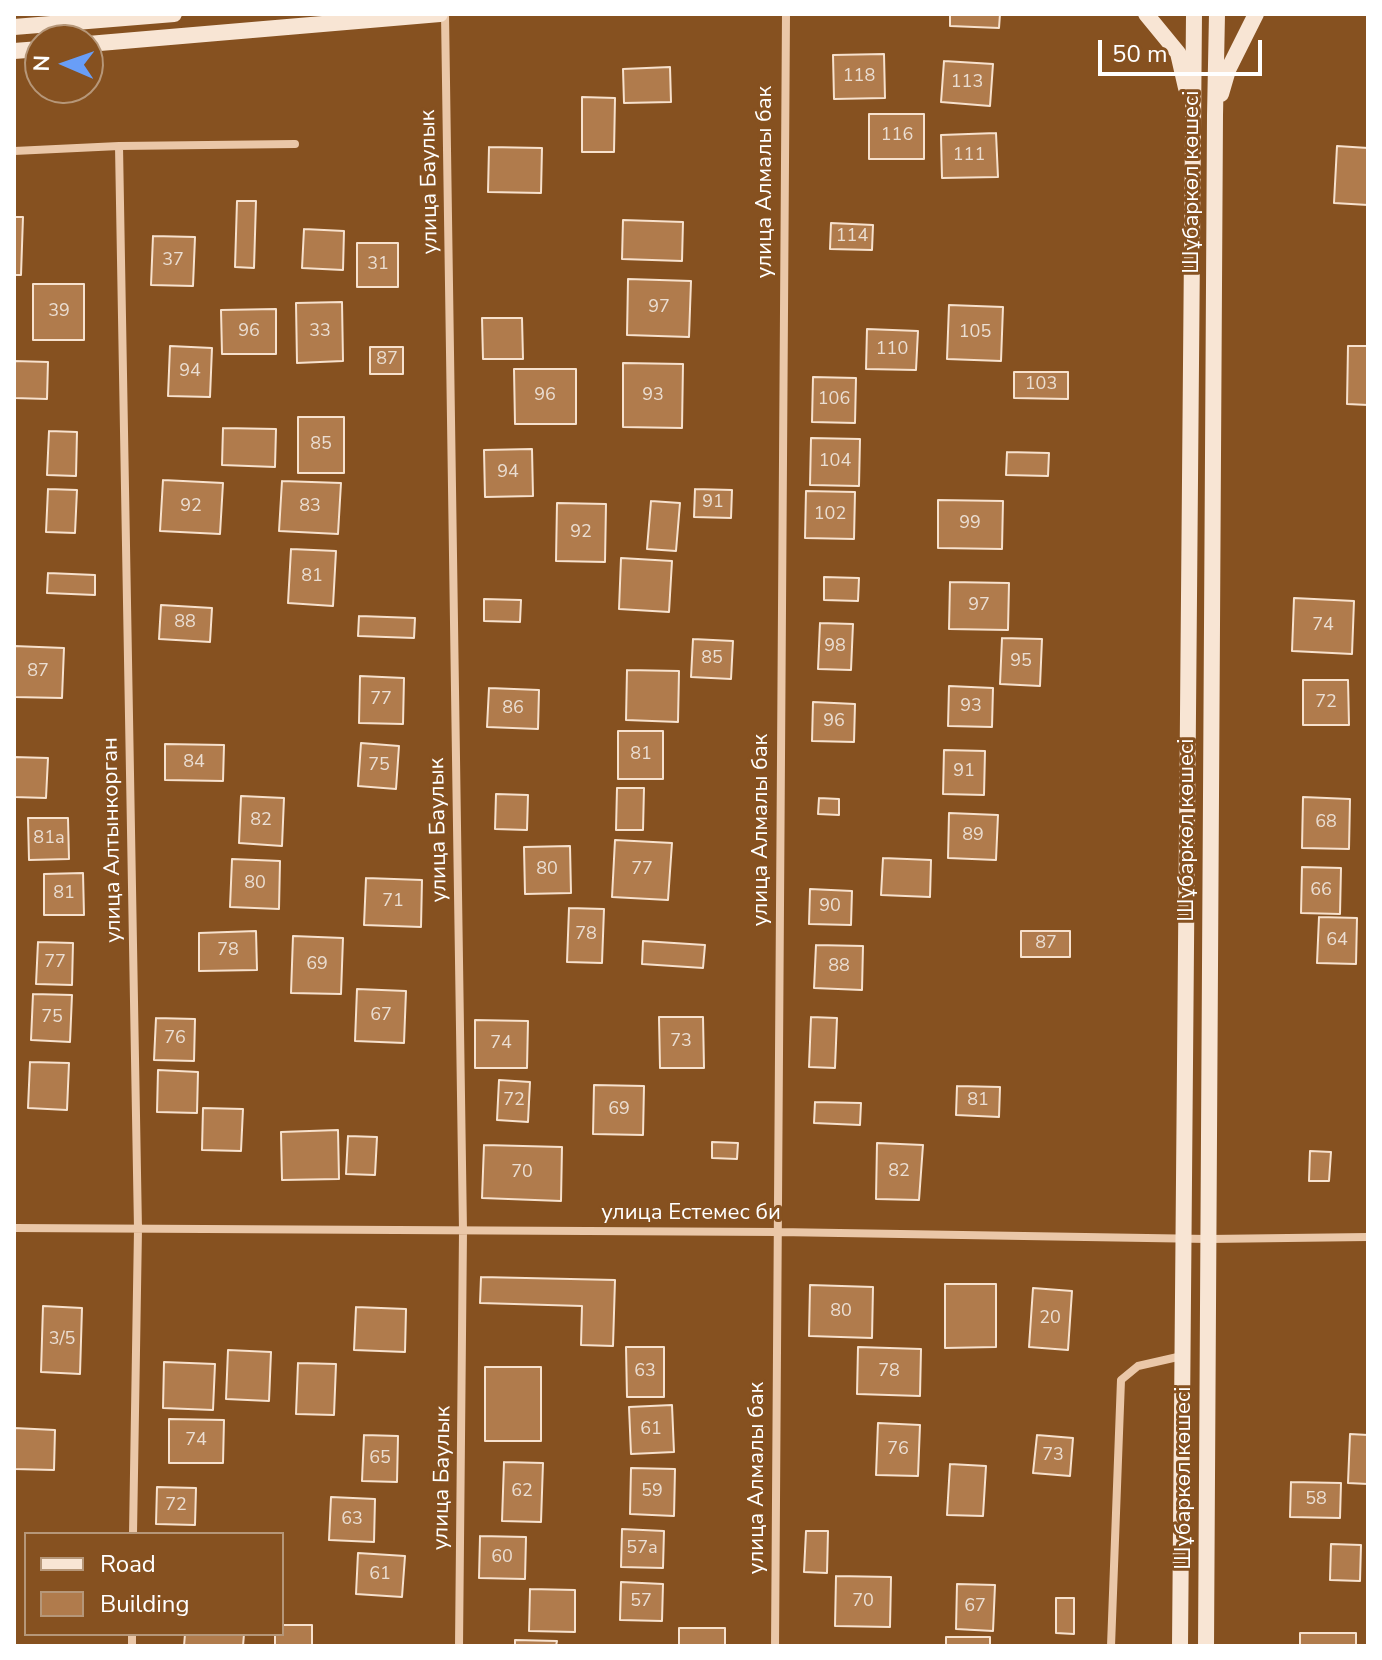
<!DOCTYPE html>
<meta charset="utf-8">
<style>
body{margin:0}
#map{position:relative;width:1382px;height:1660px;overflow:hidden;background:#865120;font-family:"Nunito Sans",sans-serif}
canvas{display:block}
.frame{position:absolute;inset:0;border:16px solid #fff;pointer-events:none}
.legend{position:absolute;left:24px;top:1532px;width:260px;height:104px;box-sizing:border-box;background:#865120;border:2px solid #b69779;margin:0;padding:10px 14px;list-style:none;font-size:24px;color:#fff}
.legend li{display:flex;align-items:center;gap:16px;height:40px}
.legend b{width:40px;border:2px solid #b69779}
.north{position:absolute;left:24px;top:24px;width:80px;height:80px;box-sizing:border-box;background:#865120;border:2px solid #b69779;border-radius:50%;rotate:272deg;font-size:22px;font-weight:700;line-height:32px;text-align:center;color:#fff}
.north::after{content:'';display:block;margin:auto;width:28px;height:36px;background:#699ef7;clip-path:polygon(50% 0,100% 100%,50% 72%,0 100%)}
.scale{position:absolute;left:1098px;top:40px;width:164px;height:36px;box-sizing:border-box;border:4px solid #fff;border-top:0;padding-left:10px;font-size:24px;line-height:28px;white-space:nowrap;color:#fff;-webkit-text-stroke:6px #865120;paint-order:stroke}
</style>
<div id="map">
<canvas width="1382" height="1660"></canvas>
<div class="frame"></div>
<ul class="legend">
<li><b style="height:10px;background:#f8e5d4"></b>Road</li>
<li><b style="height:22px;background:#b07b4c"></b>Building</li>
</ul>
<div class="north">N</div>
<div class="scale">50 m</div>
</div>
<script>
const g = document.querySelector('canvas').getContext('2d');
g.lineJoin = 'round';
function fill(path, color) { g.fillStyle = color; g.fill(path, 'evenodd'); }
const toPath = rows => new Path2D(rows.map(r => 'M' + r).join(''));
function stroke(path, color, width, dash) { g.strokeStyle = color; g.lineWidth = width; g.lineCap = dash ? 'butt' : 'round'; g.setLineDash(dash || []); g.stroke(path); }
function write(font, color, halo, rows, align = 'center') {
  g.font = font + ' "Nunito Sans",sans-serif'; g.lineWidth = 6; g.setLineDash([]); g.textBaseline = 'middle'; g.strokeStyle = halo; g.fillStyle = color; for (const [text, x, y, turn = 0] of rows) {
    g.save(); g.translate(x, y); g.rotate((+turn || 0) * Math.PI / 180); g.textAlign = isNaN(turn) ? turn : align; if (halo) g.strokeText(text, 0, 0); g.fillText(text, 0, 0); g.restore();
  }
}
const building = toPath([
 [950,14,1000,14,999,28,950,26,950,14],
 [884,54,885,98,834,99,833,55,884,54],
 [944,61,993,64,990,106,941,102,944,61],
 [670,67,671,102,624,103,623,69,670,67],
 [582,97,615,98,614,152,582,152,582,97],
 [869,114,924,114,924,159,869,159,869,114],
 [996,133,998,177,942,178,941,135,996,133],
 [1337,146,1368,148,1368,205,1334,203,1337,146],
 [489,147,542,148,541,193,488,192,489,147],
 [237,201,256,201,254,268,235,267,237,201],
 [14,217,23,217,21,275,14,275,14,217],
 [623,220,683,222,682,261,622,259,623,220],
 [831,223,873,225,872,250,830,249,831,223],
 [304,229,344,231,343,270,302,268,304,229],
 [153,236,195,237,193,286,151,285,153,236],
 [357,243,398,243,398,287,357,287,357,243],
 [628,279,691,281,689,337,627,335,628,279],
 [33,284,84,284,84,340,33,340,33,284],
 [342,302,343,361,297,363,296,303,342,302],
 [949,305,1003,307,1001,361,947,359,949,305],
 [276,309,276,354,222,354,221,310,276,309],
 [482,318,522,318,523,359,483,359,482,318],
 [867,329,918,331,916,370,866,369,867,329],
 [170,346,212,348,210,397,168,396,170,346],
 [1348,346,1368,346,1368,405,1347,404,1348,346],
 [370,347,403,347,403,374,370,374,370,347],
 [14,361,48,362,47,399,14,398,14,361],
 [623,363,683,364,682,428,623,427,623,363],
 [514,369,576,369,576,424,515,424,514,369],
 [1014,372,1068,372,1068,399,1014,398,1014,372],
 [813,377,856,378,855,423,812,422,813,377],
 [298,417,344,417,344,473,298,473,298,417],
 [223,428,276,429,275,467,222,465,223,428],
 [49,431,77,432,76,476,47,475,49,431],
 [811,438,860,439,859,486,810,485,811,438],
 [532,449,533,496,485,497,484,450,532,449],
 [1007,452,1049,453,1048,476,1006,475,1007,452],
 [163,480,223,483,220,534,160,531,163,480],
 [282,481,341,483,338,534,279,531,282,481],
 [48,489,77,490,75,533,46,532,48,489],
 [695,489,732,490,731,518,694,517,695,489],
 [806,491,855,492,854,539,805,538,806,491],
 [938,500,1003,501,1002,549,938,548,938,500],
 [651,501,680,503,676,551,647,549,651,501],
 [557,503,606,504,605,562,556,561,557,503],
 [291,549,336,551,333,606,288,603,291,549],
 [621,558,672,561,669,612,619,609,621,558],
 [48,573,95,575,95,595,47,593,48,573],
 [824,577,859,578,858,601,824,600,824,577],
 [950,582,1009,583,1008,630,949,629,950,582],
 [1294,598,1354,601,1352,654,1292,651,1294,598],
 [484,599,521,600,520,622,484,621,484,599],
 [161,605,212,608,210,642,159,639,161,605],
 [359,616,415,618,414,638,358,636,359,616],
 [820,623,853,624,851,670,818,669,820,623],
 [1002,638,1042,639,1040,686,1000,684,1002,638],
 [693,639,733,641,731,679,691,677,693,639],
 [14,646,64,648,62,698,14,697,14,646],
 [627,670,679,671,678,722,626,720,627,670],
 [360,676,404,678,403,724,359,723,360,676],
 [1303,680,1348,680,1349,725,1303,725,1303,680],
 [949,686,993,688,992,727,948,726,949,686],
 [489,688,539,690,538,729,487,727,489,688],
 [813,702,855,704,854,742,812,741,813,702],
 [618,731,663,731,663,779,618,779,618,731],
 [361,743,399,746,396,789,358,786,361,743],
 [165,744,224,745,223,781,165,780,165,744],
 [944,750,985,751,984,795,943,794,944,750],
 [14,757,48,758,46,798,14,797,14,757],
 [617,788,644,788,643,830,616,830,617,788],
 [496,794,528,795,527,830,495,829,496,794],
 [241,796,284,798,282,846,239,843,241,796],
 [1303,797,1350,799,1349,849,1302,848,1303,797],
 [819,798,839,799,839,815,818,814,819,798],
 [949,813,998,815,996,860,948,858,949,813],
 [28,818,68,818,69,859,29,860,28,818],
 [615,840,672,843,668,900,612,897,615,840],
 [570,846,571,893,525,894,524,847,570,846],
 [883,858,931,860,930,897,881,895,883,858],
 [232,859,280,861,279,909,230,907,232,859],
 [1302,867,1341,868,1340,914,1301,913,1302,867],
 [83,873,84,915,44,915,44,874,83,873],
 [366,878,422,880,421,927,364,925,366,878],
 [810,889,852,891,851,925,809,924,810,889],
 [569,908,604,909,602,963,567,962,569,908],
 [1319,917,1357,918,1356,964,1317,963,1319,917],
 [256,931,257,970,199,971,199,933,256,931],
 [1021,931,1070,931,1070,957,1021,957,1021,931],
 [293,936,343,938,341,994,291,993,293,936],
 [643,941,705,945,703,968,642,964,643,941],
 [38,942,73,943,72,985,36,984,38,942],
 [816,945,863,946,862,990,814,988,816,945],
 [357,989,406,991,404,1043,355,1041,357,989],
 [33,994,72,995,70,1042,31,1040,33,994],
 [659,1017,703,1017,704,1068,660,1068,659,1017],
 [811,1017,837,1018,835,1068,809,1067,811,1017],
 [156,1018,195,1019,194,1061,154,1060,156,1018],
 [475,1020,528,1021,527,1068,475,1068,475,1020],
 [30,1062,69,1063,67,1110,28,1108,30,1062],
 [158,1070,198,1072,197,1113,157,1112,158,1070],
 [499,1080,530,1082,528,1122,497,1120,499,1080],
 [594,1085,644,1086,643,1135,593,1134,594,1085],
 [957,1086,1000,1087,999,1117,956,1115,957,1086],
 [815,1102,861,1103,860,1125,814,1123,815,1102],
 [203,1108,243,1109,241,1151,202,1150,203,1108],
 [338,1130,339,1179,282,1180,281,1132,338,1130],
 [348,1136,377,1137,375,1175,346,1174,348,1136],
 [712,1142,738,1143,737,1159,712,1158,712,1142],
 [877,1143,923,1145,919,1200,876,1199,877,1143],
 [484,1145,562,1147,561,1201,482,1198,484,1145],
 [1310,1151,1331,1152,1329,1181,1309,1181,1310,1151],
 [481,1277,615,1280,613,1346,581,1345,582,1306,480,1303,481,1277],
 [945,1284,996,1284,996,1347,945,1348,945,1284],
 [810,1285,873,1287,872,1338,809,1336,810,1285],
 [1033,1288,1072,1291,1068,1350,1029,1347,1033,1288],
 [43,1306,82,1308,80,1374,41,1372,43,1306],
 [356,1307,406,1309,405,1352,354,1350,356,1307],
 [626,1347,664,1347,664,1397,627,1397,626,1347],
 [858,1347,921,1349,920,1396,857,1394,858,1347],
 [228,1350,271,1352,269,1401,226,1399,228,1350],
 [164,1362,215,1364,213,1410,163,1408,164,1362],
 [298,1363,336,1364,334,1415,296,1414,298,1363],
 [485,1367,541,1367,541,1441,485,1441,485,1367],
 [672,1405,674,1452,631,1454,629,1407,672,1405],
 [169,1419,224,1420,223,1463,169,1463,169,1419],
 [878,1423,920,1425,918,1476,876,1475,878,1423],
 [14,1428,55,1430,54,1470,14,1469,14,1428],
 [1350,1434,1368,1435,1368,1484,1348,1483,1350,1434],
 [364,1435,398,1436,397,1482,362,1481,364,1435],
 [1037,1435,1073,1438,1070,1476,1033,1473,1037,1435],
 [504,1462,543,1463,541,1522,502,1521,504,1462],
 [950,1464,986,1466,983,1516,947,1515,950,1464],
 [631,1468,675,1469,674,1516,630,1514,631,1468],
 [1291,1482,1341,1483,1340,1518,1290,1517,1291,1482],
 [157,1487,196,1488,195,1525,156,1524,157,1487],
 [331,1497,375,1499,374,1542,329,1540,331,1497],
 [622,1529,664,1531,663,1568,621,1567,622,1529],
 [806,1531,828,1531,827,1573,804,1572,806,1531],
 [480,1536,526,1537,525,1579,479,1578,480,1536],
 [1331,1544,1361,1545,1360,1581,1330,1580,1331,1544],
 [358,1553,405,1556,402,1597,356,1594,358,1553],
 [836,1576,891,1577,890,1627,835,1626,836,1576],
 [621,1582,663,1584,662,1621,620,1620,621,1582],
 [957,1584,995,1585,993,1631,956,1629,957,1584],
 [530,1589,575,1590,575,1632,529,1631,530,1589],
 [1056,1598,1074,1598,1074,1634,1056,1633,1056,1598],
 [282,1625,312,1625,312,1646,275,1646,275,1634,282,1634,282,1625],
 [679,1628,725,1628,725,1646,679,1646,679,1628],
 [1300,1633,1356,1633,1356,1646,1300,1646,1300,1633],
 [185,1634,244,1634,243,1646,184,1646,185,1634],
 [946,1637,990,1637,990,1646,946,1646,946,1637],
 [515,1640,557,1641,556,1646,515,1646,515,1640]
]);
fill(building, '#b07b4c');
stroke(building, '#f7e1cd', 2);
stroke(toPath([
 [445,14,463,1231,459,1646],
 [119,146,138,1229,133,1534],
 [14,151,119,146,295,144],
 [14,1228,778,1232,1208,1239,1368,1237],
 [132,1646,132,1634],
 [775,1646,786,14],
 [1111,1646,1121,1380,1138,1366,1182,1356]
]), '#eac7a8', 8);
stroke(toPath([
 [1146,14,1178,53,1186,88],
 [14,27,174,14],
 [88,44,440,14],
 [14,51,40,49],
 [1221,94,1228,70,1256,14],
 [1180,1646,1194,14],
 [1206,1646,1215,115,1217,14]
]), '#f8e5d4', 16);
write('18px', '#ebded2', null, [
 ["118",859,77],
 ["113",967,83],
 ["116",897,136],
 ["111",969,156],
 ["114",852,237],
 ["37",173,261],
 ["31",378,265],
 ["97",659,308],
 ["39",59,312],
 ["96",249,332],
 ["33",320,332],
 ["105",975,333],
 ["110",892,350],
 ["87",387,360],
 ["94",190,372],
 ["103",1041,385],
 ["96",545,396],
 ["93",653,396],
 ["106",834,400],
 ["85",321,445],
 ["104",835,462],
 ["94",508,473],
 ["91",713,503],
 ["92",191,507],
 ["83",310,507],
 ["102",830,515],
 ["99",970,524],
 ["92",581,533],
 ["81",312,577],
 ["97",979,606],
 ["88",185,623],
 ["74",1323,626],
 ["98",835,647],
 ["85",712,659],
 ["95",1021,662],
 ["87",38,672],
 ["77",381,700],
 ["72",1326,703],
 ["93",971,707],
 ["86",513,709],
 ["96",834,722],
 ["81",641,755],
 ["84",194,763],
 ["75",379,766],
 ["91",964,772],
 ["82",261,821],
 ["68",1326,823],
 ["89",973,836],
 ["81а",49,839],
 ["80",547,870],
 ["77",642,870],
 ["80",255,884],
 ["66",1321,891],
 ["81",64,894],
 ["71",393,902],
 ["90",830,907],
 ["78",586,935],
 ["64",1337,941],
 ["87",1046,944],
 ["78",228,951],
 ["77",55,963],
 ["69",317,965],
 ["88",839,967],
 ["67",381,1016],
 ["75",52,1018],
 ["76",175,1039],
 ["73",681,1042],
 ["74",501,1044],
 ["72",514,1101],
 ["81",978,1101],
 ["69",619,1110],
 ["82",899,1172],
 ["70",522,1173],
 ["80",841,1312],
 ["20",1050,1319],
 ["3/5",62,1340],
 ["63",645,1372],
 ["78",889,1372],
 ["61",651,1430],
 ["74",196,1441],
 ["76",898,1450],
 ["73",1053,1456],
 ["65",380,1459],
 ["62",522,1492],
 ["59",652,1492],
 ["58",1316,1500],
 ["72",176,1506],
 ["63",352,1520],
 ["57а",642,1549],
 ["60",502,1558],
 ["61",380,1575],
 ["57",641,1602],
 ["70",863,1602],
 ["67",975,1607]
]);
write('22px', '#fff', '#865120', [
 ["улица Баулык",430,182,-91],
 ["улица Алмалы бак",766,182,-90],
 ["Шұбаркөл көшесі",1193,182,-90],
 ["улица Баулык",439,830,-91],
 ["улица Алмалы бак",762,830,-90],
 ["Шұбаркөл көшесі",1188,830,-90],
 ["улица Алтынкорган",113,840,-91],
 ["улица Естемес би",691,1214],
 ["улица Баулык",443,1478,-89],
 ["улица Алмалы бак",758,1478,-90],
 ["Шұбаркөл көшесі",1185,1478,-90]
]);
</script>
